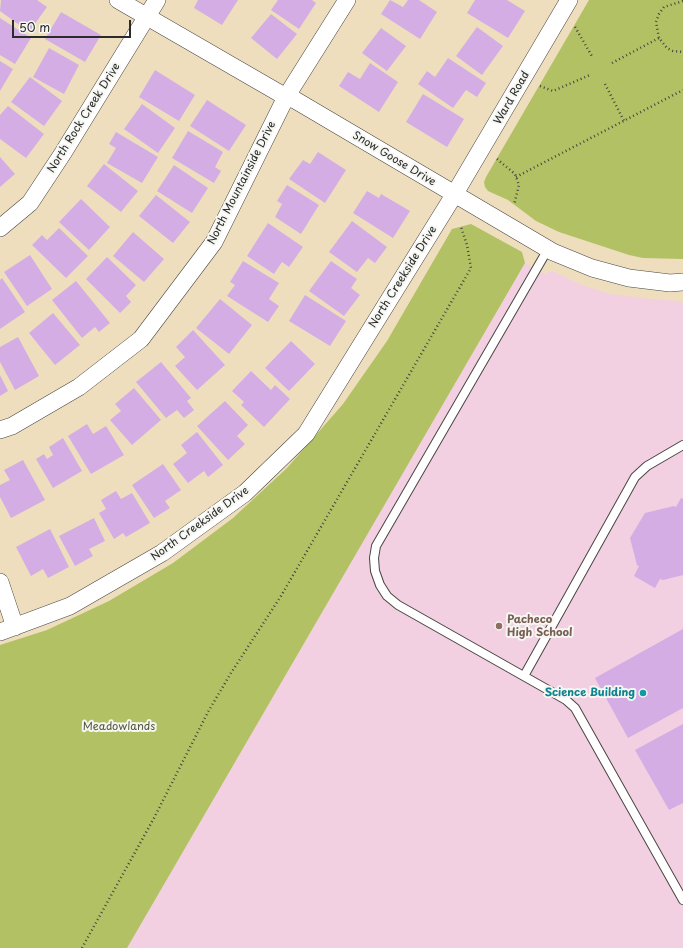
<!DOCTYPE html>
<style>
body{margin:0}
#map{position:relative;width:683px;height:948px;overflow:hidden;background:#eedebd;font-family:"Playpen Sans",sans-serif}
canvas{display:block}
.scale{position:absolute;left:12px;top:20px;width:119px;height:18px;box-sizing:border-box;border:2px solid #2b2b2b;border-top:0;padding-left:5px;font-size:12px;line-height:14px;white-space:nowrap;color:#2b2b2b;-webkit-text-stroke:3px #f6f6f2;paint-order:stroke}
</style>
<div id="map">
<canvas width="683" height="948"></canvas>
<div class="scale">50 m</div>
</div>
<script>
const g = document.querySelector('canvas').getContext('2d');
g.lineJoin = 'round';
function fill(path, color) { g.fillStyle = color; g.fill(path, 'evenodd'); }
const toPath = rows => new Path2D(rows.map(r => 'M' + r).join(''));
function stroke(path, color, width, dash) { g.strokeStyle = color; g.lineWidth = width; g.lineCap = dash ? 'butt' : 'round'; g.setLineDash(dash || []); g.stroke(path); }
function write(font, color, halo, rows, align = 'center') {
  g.font = font + ' "Playpen Sans",sans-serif'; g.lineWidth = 4; g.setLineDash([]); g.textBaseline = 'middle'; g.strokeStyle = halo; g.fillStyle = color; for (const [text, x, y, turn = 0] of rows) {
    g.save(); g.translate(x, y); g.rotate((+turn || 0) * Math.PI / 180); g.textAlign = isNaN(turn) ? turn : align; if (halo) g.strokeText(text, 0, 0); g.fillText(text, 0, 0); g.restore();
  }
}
fill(toPath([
 [525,263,544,274,553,271,579,284,610,294,649,299,681,301,683,304,683,948,127,948]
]), '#f2cfe1');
fill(toPath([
 [589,0,683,0,683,259,643,258,629,255,559,232,536,221,508,200,488,191,485,187,484,182,486,177],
 [471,224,522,252,525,263,127,948,0,948,0,645,47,630,109,601,173,563,233,518,287,468,343,404,387,341,452,229]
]), '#b1c163');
fill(toPath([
 [1,0,37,0,47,7,29,32,0,11],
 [198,0,238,0,222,25,194,8],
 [278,0,312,0,316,3,299,29,271,10],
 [390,0,403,7,408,0,419,0,437,12,420,39,381,14],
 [475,0,507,0,525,11,508,38,467,13],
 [61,12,101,35,85,62,45,39],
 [271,14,297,34,277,59,251,38],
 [0,18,31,38,15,64,0,55],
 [477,27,503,46,482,75,456,56],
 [381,28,406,46,387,71,362,53],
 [49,48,79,65,64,94,33,77],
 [448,58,486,83,477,97,466,90,453,108,418,84,427,71,435,77],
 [0,61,13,69,0,91],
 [370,63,398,82,379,112,339,86,348,72,360,79],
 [155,70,195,95,179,121,139,97],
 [30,77,62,101,44,126,11,102],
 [423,94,464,119,447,147,406,122],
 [207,100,246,125,229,151,190,126],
 [142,104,175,128,158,153,124,129],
 [8,106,44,134,26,158,0,139,0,115],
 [188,131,223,152,215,167,221,171,214,183,172,158],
 [116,132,158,157,142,183,107,163,116,148,109,144],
 [318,152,346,170,325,203,289,179,303,160,310,164],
 [0,157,15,174,0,187],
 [104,164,138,191,121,212,87,186],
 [174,165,208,188,192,213,157,191],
 [287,185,319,205,301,234,275,217,282,204,277,201],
 [367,191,379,198,381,194,410,211,393,238,353,213],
 [156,195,190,222,173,243,139,216],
 [81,199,110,227,89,250,59,222],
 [352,221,387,247,375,263,368,258,357,272,329,252],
 [268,223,303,247,289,267,282,262,274,274,247,256],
 [59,228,88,256,66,278,32,245,42,235,47,240],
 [133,232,164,259,144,282,113,256],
 [30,255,52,289,27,306,4,272],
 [107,257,136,285,126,296,131,302,120,313,86,279],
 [243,261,279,283,269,299,279,306,268,322,227,296,235,285,230,282],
 [331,261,357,279,351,288,360,295,344,316,309,291],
 [2,278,25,312,0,329,0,280],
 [76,281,110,323,99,332,95,327,82,338,52,300],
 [305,295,346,321,330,346,289,321],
 [220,299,252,325,229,354,196,328],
 [53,313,80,345,55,365,29,333],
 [193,330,225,365,197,390,175,366,185,357,176,347],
 [18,337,39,376,15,390,0,362,0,347],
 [291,341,315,364,289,391,265,368],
 [161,362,191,398,187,401,194,410,184,418,177,410,166,418,136,382],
 [251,371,271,390,275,385,290,399,264,427,241,405,244,402,232,391],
 [0,375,8,391,0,396],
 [134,388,161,420,132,445,110,420,121,411,115,404],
 [225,401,248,425,237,436,245,444,228,460,197,426],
 [87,424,93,434,106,426,124,455,91,474,68,436],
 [197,432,223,465,208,477,204,471,188,483,173,464,187,453,181,445],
 [63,438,82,471,53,488,36,459,44,454,47,459,53,455,49,447],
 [23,460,45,500,11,518,0,497,0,485,10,480,4,470],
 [163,464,181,490,165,501,170,508,154,518,132,485],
 [116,491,121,499,132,493,150,523,126,537,123,533,114,539,99,513,106,509,101,500],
 [681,498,683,499,683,575,663,580,660,579,655,588,634,576,639,566,637,565,630,538,645,513,674,506,676,507],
 [94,518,105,541,89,549,93,556,75,566,59,536],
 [50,529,69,567,48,578,43,569,31,576,16,547],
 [683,629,683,708,628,738,595,678],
 [683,724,683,803,669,810,635,750]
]), '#d5ade5');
const lane = toPath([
 [548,249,376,546,374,558,375,571,380,585,387,596,398,605,566,700,575,708,683,900],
 [524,676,635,477,647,466,683,445]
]);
const street = toPath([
 [118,0,286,97,295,100,553,252,592,268,629,278,670,283,683,282],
 [0,228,30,203,63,153,157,0],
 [0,430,12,426,79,387,141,339,214,242,286,97,347,0],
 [0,582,15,627],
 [0,632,70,606,162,553,245,493,306,434,454,195,569,0]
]);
stroke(lane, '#484641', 10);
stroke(street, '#484641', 18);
stroke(toPath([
 [683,1,664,7,659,14,656,22,659,38,667,48,673,51,683,52],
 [575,27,593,58],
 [612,63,659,38],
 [605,84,624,121],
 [540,86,553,91,590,75],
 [497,159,515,174,519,185,514,205],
 [516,177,683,90],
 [82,948,154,818,208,712,231,673,281,596,471,268,467,245,461,227]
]), '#484641', 2.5, [1, 3]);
stroke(lane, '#fff', 8);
stroke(street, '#fff', 17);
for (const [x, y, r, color] of [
 [499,626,4,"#8d6e63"],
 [643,693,4,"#0f9aa8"]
]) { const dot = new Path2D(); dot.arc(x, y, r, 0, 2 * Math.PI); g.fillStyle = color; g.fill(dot); stroke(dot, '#f6f6f2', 1.5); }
write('11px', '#2b2b2b', '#f6f6f2', [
 ["Ward Road",512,98,-60],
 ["North Rock Creek Drive",84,118,-58],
 ["Snow Goose Drive",394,159,31],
 ["North Mountainside Drive",242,183,-63],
 ["North Creekside Drive",403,277,-58],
 ["North Creekside Drive",200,524,-36]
]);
write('bold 11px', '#785e54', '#f6f6f2', [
 ["Pacheco",507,620],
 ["High School",507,633]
], 'left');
write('bold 11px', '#0d838f', '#f6f6f2', [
 ["Science Building",635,693]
], 'right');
write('11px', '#53583c', '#f6f6f2', [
 ["Meadowlands",119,727]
]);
</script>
